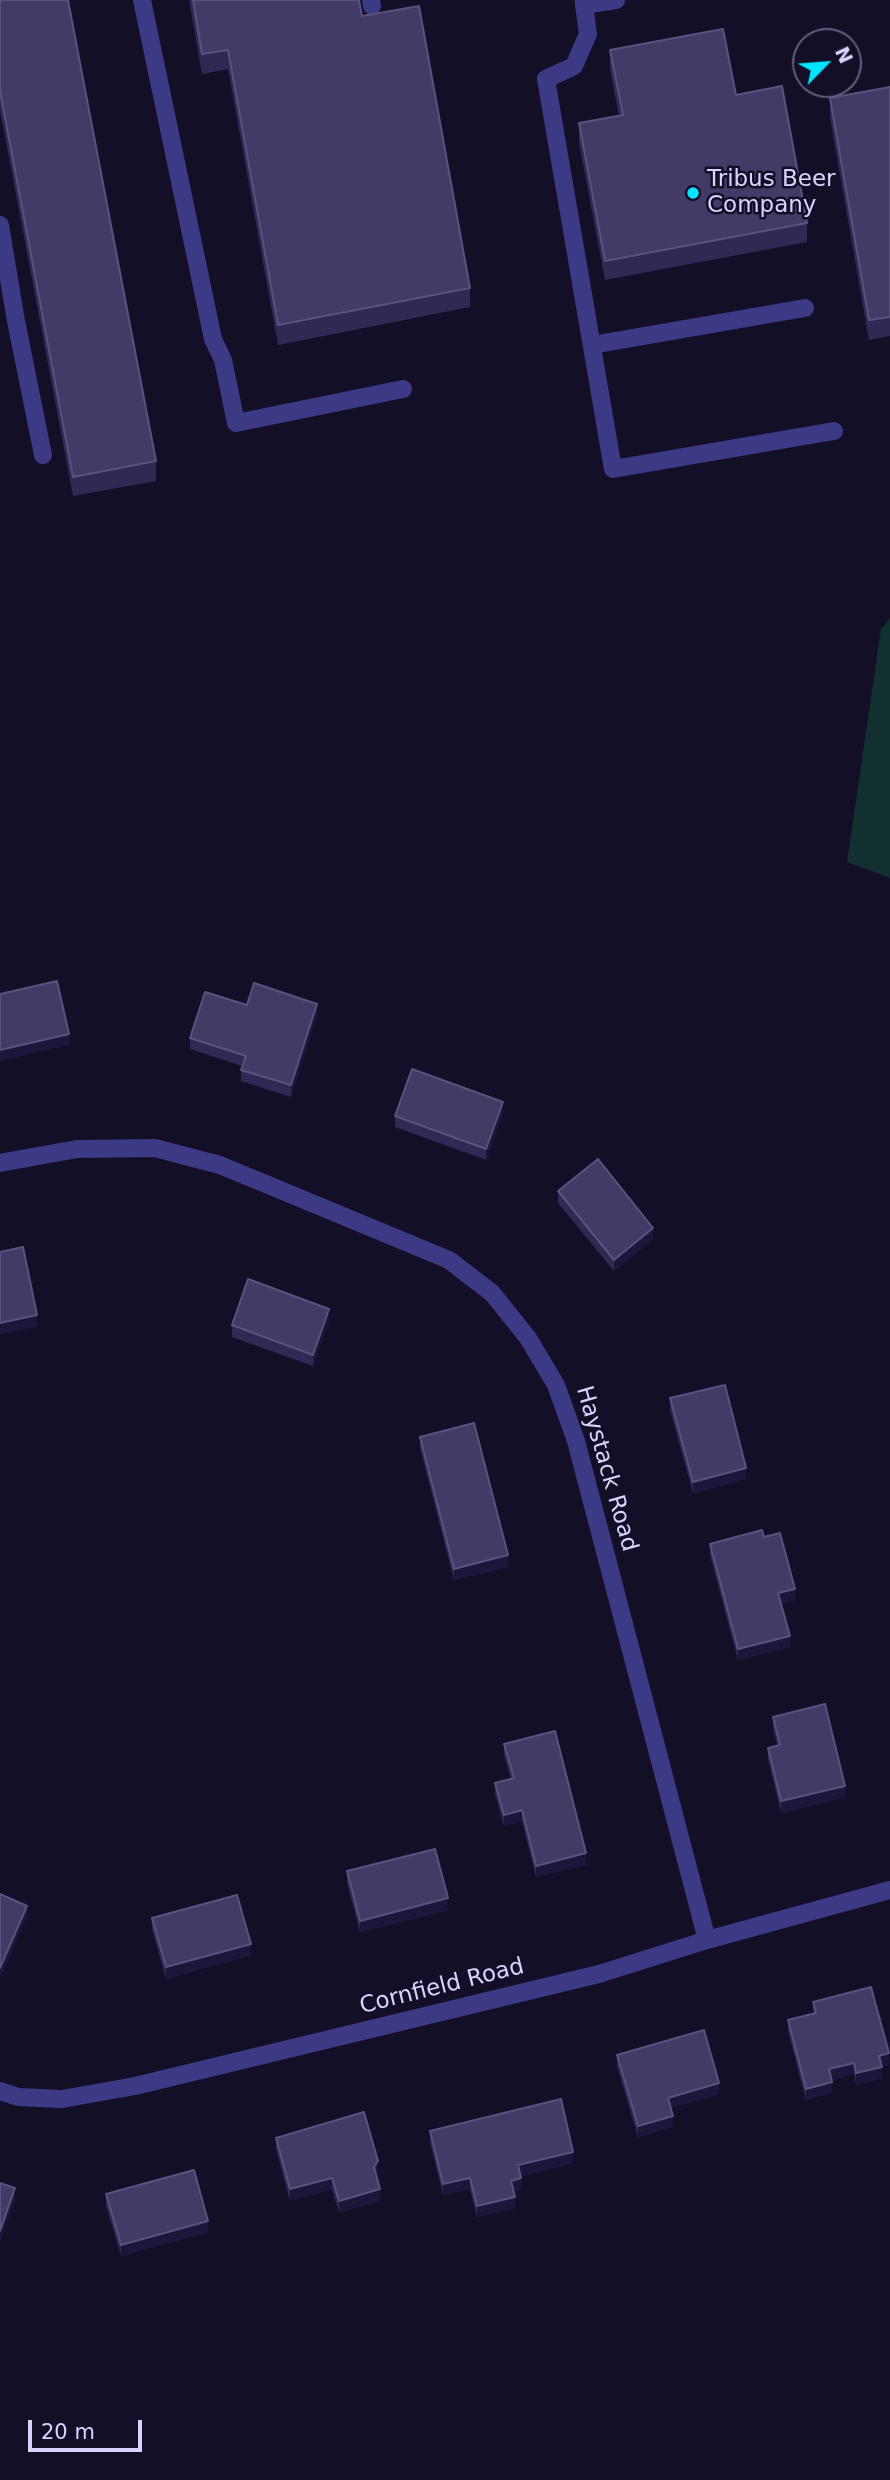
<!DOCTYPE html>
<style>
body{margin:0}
#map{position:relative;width:890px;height:2480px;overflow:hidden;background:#130f26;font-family:"DejaVu Sans",sans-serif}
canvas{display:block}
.north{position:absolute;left:792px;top:28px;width:70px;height:70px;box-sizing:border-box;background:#130f26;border:2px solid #625e7d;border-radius:50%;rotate:65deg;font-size:19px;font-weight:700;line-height:28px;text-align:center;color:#d9d4ff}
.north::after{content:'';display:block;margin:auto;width:24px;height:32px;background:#00e5ff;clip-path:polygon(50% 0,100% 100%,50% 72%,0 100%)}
.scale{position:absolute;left:28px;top:2420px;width:114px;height:32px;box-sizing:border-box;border:4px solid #d9d4ff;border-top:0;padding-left:9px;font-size:21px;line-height:24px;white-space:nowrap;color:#d9d4ff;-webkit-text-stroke:5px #130f26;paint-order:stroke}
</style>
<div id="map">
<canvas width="890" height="2480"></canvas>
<div class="north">N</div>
<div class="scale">20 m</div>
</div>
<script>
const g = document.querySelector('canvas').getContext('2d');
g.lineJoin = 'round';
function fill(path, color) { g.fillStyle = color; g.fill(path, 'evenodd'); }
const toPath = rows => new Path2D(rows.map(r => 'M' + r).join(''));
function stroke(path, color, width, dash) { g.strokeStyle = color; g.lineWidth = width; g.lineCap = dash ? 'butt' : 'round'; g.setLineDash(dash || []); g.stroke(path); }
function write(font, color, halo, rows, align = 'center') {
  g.font = font + ' "DejaVu Sans",sans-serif'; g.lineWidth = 5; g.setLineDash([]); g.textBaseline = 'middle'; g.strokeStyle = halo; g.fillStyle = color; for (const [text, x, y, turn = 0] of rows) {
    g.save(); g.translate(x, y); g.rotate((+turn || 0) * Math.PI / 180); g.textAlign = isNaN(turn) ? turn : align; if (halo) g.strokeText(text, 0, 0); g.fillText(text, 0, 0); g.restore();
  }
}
fill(toPath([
 [890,618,890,878,847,862,881,629]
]), '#12302f');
stroke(toPath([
 [142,0,213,339,223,360,236,423,403,389],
 [371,0,372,6],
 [584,0,584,5,616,0],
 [584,5,588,34,574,66,546,79,613,469,834,431],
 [0,225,16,321,43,455],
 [592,345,805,308],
 [0,1163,77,1149,155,1148,220,1165,449,1260,492,1293,528,1338,556,1385,576,1441,707,1940],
 [0,2091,18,2097,62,2099,135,2086,599,1974,707,1940,890,1890]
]), '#3d3a85', 18);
fill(toPath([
 [0,0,156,461,156,481,73,496,0,110],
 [189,0,359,0,362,16,470,288,470,307,278,345,228,69,202,74],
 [610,50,736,95,807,223,807,242,605,280,579,143,579,123,619,116,610,69],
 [890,87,890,336,869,340,830,118,830,98],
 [247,1005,317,1015,291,1097,241,1081,241,1070,242,1066,190,1049,190,1038],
 [503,1113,486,1160,395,1127,395,1116],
 [558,1191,653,1239,614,1271,558,1203],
 [329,1320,313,1366,232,1337,232,1325],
 [670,1398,746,1479,693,1493,670,1410],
 [420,1437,508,1567,454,1580,420,1448],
 [764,1537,795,1600,781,1603,790,1647,738,1660,710,1555,710,1544],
 [773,1717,845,1797,781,1813,768,1759,768,1748,777,1745,773,1728],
 [504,1744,586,1865,536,1877,522,1821,504,1826,495,1794,495,1783,511,1779,504,1755],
 [347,1871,448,1910,360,1932,347,1883],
 [152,1918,251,1955,166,1979,152,1929],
 [813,2002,889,2065,882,2066,882,2078,856,2085,854,2074,831,2080,832,2093,806,2100,788,2031,788,2020,813,2013],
 [617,2055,719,2094,671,2108,673,2127,638,2137,617,2066],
 [430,2131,573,2163,520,2176,521,2190,514,2191,515,2208,477,2217,470,2189,443,2195,430,2142],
 [276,2138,378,2173,376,2175,380,2201,339,2212,332,2189,290,2201,276,2149],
 [106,2194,208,2232,121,2256,106,2205]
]), '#312854');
fill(toPath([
 [317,1004,317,1015,291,1097,291,1085],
 [69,1034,69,1045,0,1061,0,1050],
 [503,1102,503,1113,486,1160,486,1149],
 [653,1228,653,1239,614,1271,614,1260],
 [329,1309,329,1320,313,1366,313,1355],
 [37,1315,37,1327,0,1334,0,1323],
 [746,1468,746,1479,693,1493,693,1482],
 [508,1555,508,1567,454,1580,454,1569],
 [795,1589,795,1600,778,1604,778,1593],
 [790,1636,790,1647,738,1660,738,1649],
 [845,1786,845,1797,781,1813,781,1801],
 [522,1810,522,1821,504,1826,504,1815],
 [586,1853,586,1865,536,1877,536,1866],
 [448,1898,448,1910,360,1932,360,1921],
 [27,1906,27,1918,0,1979,0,1968],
 [251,1944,251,1955,166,1979,166,1967],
 [889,2053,889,2065,879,2067,879,2056],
 [854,2063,854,2074,829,2081,829,2069],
 [882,2067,882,2078,856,2085,856,2073],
 [832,2082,832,2093,806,2100,806,2089],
 [719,2083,719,2094,668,2109,668,2098],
 [673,2116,673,2127,638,2137,638,2126],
 [573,2152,573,2163,518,2177,518,2165],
 [378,2161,378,2173,374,2178,374,2167],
 [332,2178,332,2189,290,2201,290,2189],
 [470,2178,470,2189,443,2195,443,2184],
 [521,2178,521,2190,511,2192,511,2181],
 [15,2188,15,2200,0,2242,0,2231],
 [380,2189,380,2201,339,2212,339,2201],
 [515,2197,515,2208,477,2217,477,2206],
 [208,2221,208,2232,121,2256,121,2245]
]), '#1d163a');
const building = toPath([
 [0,0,68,0,156,461,73,477,0,91,0,0],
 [193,0,359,0,362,16,419,6,470,288,278,325,228,50,202,54,193,0],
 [723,29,736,95,782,86,807,223,605,261,579,123,623,115,610,50,723,29],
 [890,87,890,317,869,320,830,98,890,87],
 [57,981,69,1034,0,1050,0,994,57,981],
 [254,983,317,1004,291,1085,241,1070,246,1056,190,1038,205,992,247,1005,254,983],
 [412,1069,503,1102,486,1149,395,1116,412,1069],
 [598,1159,653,1228,614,1260,558,1191,598,1159],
 [23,1247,37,1315,0,1323,0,1252,23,1247],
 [248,1279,329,1309,313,1355,232,1325,248,1279],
 [725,1385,746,1468,693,1482,670,1398,725,1385],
 [474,1423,508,1555,454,1569,420,1437,474,1423],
 [762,1530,764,1537,780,1533,795,1589,778,1593,790,1636,738,1649,710,1544,762,1530],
 [825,1704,845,1786,781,1801,768,1748,780,1745,773,1717,825,1704],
 [555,1731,586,1853,536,1866,522,1810,504,1815,495,1783,514,1778,504,1744,555,1731],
 [435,1849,448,1898,360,1921,347,1871,435,1849],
 [0,1894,27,1906,0,1968,0,1894],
 [237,1895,251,1944,166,1967,152,1918,237,1895],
 [871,1987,889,2053,879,2056,882,2067,856,2073,854,2063,829,2069,832,2082,806,2089,788,2020,816,2013,813,2002,871,1987],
 [704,2030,719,2083,668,2098,673,2116,638,2126,617,2055,704,2030],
 [561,2099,573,2152,518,2165,521,2178,511,2181,515,2197,477,2206,470,2178,443,2184,430,2131,561,2099],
 [364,2112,378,2161,374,2167,380,2189,339,2201,332,2178,290,2189,276,2138,364,2112],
 [194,2170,208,2221,121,2245,106,2194,194,2170],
 [0,2183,15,2188,0,2231,0,2183]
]);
fill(building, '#433a66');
stroke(building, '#5a527e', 2);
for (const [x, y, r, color] of [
 [693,193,7,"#00e5ff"]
]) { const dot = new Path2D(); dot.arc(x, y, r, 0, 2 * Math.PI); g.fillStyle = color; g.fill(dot); stroke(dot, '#130f26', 2.5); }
write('23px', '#d9d4ff', '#130f26', [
 ["Tribus Beer",707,180],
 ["Company",707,206]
], 'left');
write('23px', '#d9d4ff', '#130f26', [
 ["Haystack Road",606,1469,74],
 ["Cornfield Road",442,1987,-14]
]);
</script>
